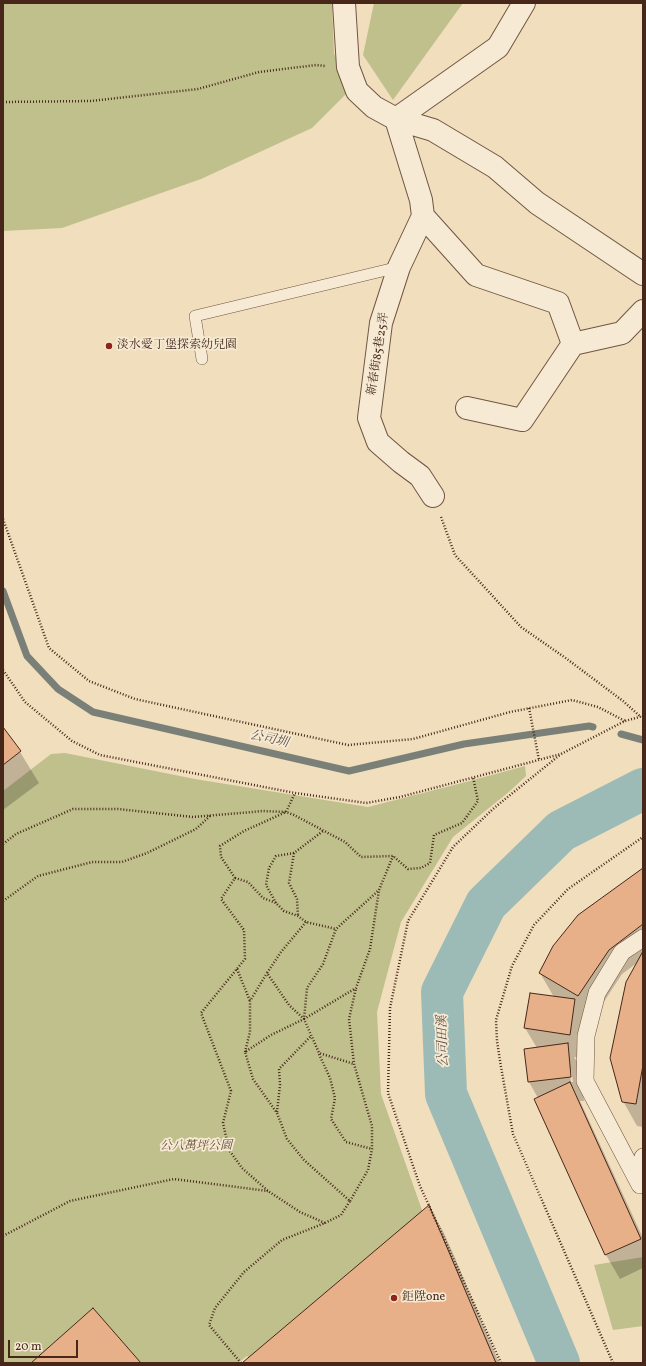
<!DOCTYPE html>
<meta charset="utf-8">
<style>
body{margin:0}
#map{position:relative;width:646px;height:1366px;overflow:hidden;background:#f1debd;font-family:Vollkorn,serif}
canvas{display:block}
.frame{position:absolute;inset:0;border:4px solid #46271a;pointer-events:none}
.scale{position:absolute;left:8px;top:1340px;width:70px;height:18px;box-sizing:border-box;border:2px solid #46271a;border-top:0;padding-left:5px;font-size:12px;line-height:14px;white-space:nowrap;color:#46271a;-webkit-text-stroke:3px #f6ead4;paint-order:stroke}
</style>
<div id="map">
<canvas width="646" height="1366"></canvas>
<div class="frame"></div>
<div class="scale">20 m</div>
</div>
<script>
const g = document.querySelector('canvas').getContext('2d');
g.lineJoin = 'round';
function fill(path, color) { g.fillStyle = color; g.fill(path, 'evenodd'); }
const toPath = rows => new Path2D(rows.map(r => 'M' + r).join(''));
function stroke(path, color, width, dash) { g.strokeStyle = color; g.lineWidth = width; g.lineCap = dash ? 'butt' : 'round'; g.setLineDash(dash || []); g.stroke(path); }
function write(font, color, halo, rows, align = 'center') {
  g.font = font + ' Vollkorn,"Noto Serif TC",serif'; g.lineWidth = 3.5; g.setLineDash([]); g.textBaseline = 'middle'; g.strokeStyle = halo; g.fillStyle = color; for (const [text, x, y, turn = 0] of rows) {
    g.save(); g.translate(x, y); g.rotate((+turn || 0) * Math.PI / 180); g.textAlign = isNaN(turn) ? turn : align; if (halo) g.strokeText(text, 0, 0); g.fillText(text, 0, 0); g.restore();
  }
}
fill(toPath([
 [3,3,332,3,334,53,348,92,312,128,201,179,62,228,3,231],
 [374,3,463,3,393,100,363,55],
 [65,753,195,779,368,807,462,783,525,766,526,776,510,791,453,837,401,922,377,1012,381,1094,422,1210,490,1363,253,1363,247,1356,238,1363,3,1363,3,791,51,754],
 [643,1257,643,1326,613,1330,594,1265]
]), '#c0c08d');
fill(toPath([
 [3,729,20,752,39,783,3,810],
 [643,869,643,1127,637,1126,623,1101,637,963,622,974,592,1020,582,1014,588,1025,583,1058,574,1057,581,1068,584,1101,580,1101,643,1238,643,1268,620,1279,606,1255,535,1100,538,1098,529,1082,537,1048,525,1028,554,997,540,973],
 [569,1069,571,1069,573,1082,571,1082],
 [429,1207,443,1231,455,1258,499,1363,243,1363]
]), '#0003');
stroke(toPath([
 [3,591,27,656,58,689,93,712,349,771,464,744,589,726,593,727],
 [621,734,643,740]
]), '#7a8078', 7);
stroke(toPath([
 [559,1363,446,1094,442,992,486,904,561,831,643,789]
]), '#9cbbb7', 42);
const building = toPath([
 [3,727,21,751,3,765,3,727],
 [643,868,643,924,609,950,578,996,539,973,553,946,578,915,643,868],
 [642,953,643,953,643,1065,636,1104,622,1102,610,1058,626,982,642,953],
 [530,993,575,999,570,1035,524,1028,530,993],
 [568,1043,571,1077,528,1082,524,1049,568,1043],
 [570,1082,641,1239,605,1255,534,1099,570,1082],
 [429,1205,496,1363,242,1363,429,1205],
 [93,1308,141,1363,31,1363,93,1308]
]);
fill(building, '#e8b089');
stroke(building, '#46271a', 1);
const service = toPath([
 [202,359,195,316,399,267]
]);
const pedestrian = toPath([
 [643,938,622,952,597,993,586,1036,585,1081,640,1185,643,1184],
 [640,1185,643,1157]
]);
const minor = toPath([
 [344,3,348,67,357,91,374,107,396,119,421,200,423,216,399,267,381,323,369,418,378,442,401,462,420,476,433,496],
 [396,119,433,130,495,167,537,203,643,274],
 [396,119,498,47,524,3],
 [423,216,476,275,558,303,573,344,622,333,643,311],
 [467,408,522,420,573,344]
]);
stroke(service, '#715543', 12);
stroke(pedestrian, '#715543', 18);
stroke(minor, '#715543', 24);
stroke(toPath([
 [3,102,91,101,198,89,259,72,316,65,325,66],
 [441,517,455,555,521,627,567,659,623,701,641,717],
 [3,519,49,648,89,681,135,699,348,745,413,739,510,712,572,700,598,707,625,721],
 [3,670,25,702,72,741,100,755,295,793,366,803,400,797,561,754,625,721,643,716],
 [529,708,539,760],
 [3,844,16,834,73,809,118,809,193,817,263,811,286,812,294,815,345,842,361,857,393,856,408,869,421,868,430,863,434,835,462,823,478,801,473,777],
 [294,853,289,883,297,899,298,916],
 [235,878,248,882,263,898,276,903,284,911,298,916,306,922,336,929],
 [3,901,38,876,92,862,122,862,147,853,196,829,211,815],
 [276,903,266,885,269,868,276,856,294,853,323,831],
 [306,922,281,952,267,973,289,1005,304,1019,319,1053,354,1064],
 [237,969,250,1001],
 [304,1019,356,988,370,949,379,890],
 [245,1052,250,1032,250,1001,267,973],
 [319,1054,330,1078,335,1098,331,1119,346,1142,372,1149],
 [277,1112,280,1085,279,1069,311,1036],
 [350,1201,368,1170,372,1149,372,1126,354,1064,349,1019,356,988],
 [325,1223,341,1215,350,1201,304,1160,287,1139,277,1113,253,1079,245,1052,271,1035,304,1019,307,988,323,964,336,929,379,890,393,856],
 [3,1236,70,1201,174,1179,268,1191],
 [241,1363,209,1325,215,1308,244,1272,282,1240,325,1223,300,1212,268,1191,242,1168,229,1150,223,1123,231,1091,201,1013,245,959,244,930,221,899,235,878,221,857,220,846,244,831,286,812,295,793],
 [501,1363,420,1186,388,1093,390,1008,408,921,453,847,494,808,561,754],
 [613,1363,513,1134,501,1067,497,1041,496,1020,512,966,534,925,568,889,643,837]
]), '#46271a', 2.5, [1, 2]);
stroke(service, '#f6ead4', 11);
stroke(pedestrian, '#f6ead4', 17);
stroke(minor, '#f6ead4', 22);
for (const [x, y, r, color] of [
 [109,346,4,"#8f2418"],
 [394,1298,4,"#8f2418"]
]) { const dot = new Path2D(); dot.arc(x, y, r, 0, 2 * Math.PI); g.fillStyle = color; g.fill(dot); stroke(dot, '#f6ead4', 1.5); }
write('12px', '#46271a', '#f6ead4', [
 ["淡水愛丁堡探索幼兒園",117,346],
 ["鉅陞one",402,1298]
], 'left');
write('12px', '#46271a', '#f6ead4', [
 ["新春街85巷25弄",379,354,-81]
]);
write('italic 12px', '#644d37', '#f6ead4', [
 ["公八萬坪公園",196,1147]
]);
write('italic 13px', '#5c4c41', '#f6ead4', [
 ["公司圳",269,740,13],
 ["公司田溪",444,1041,-92]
]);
</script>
